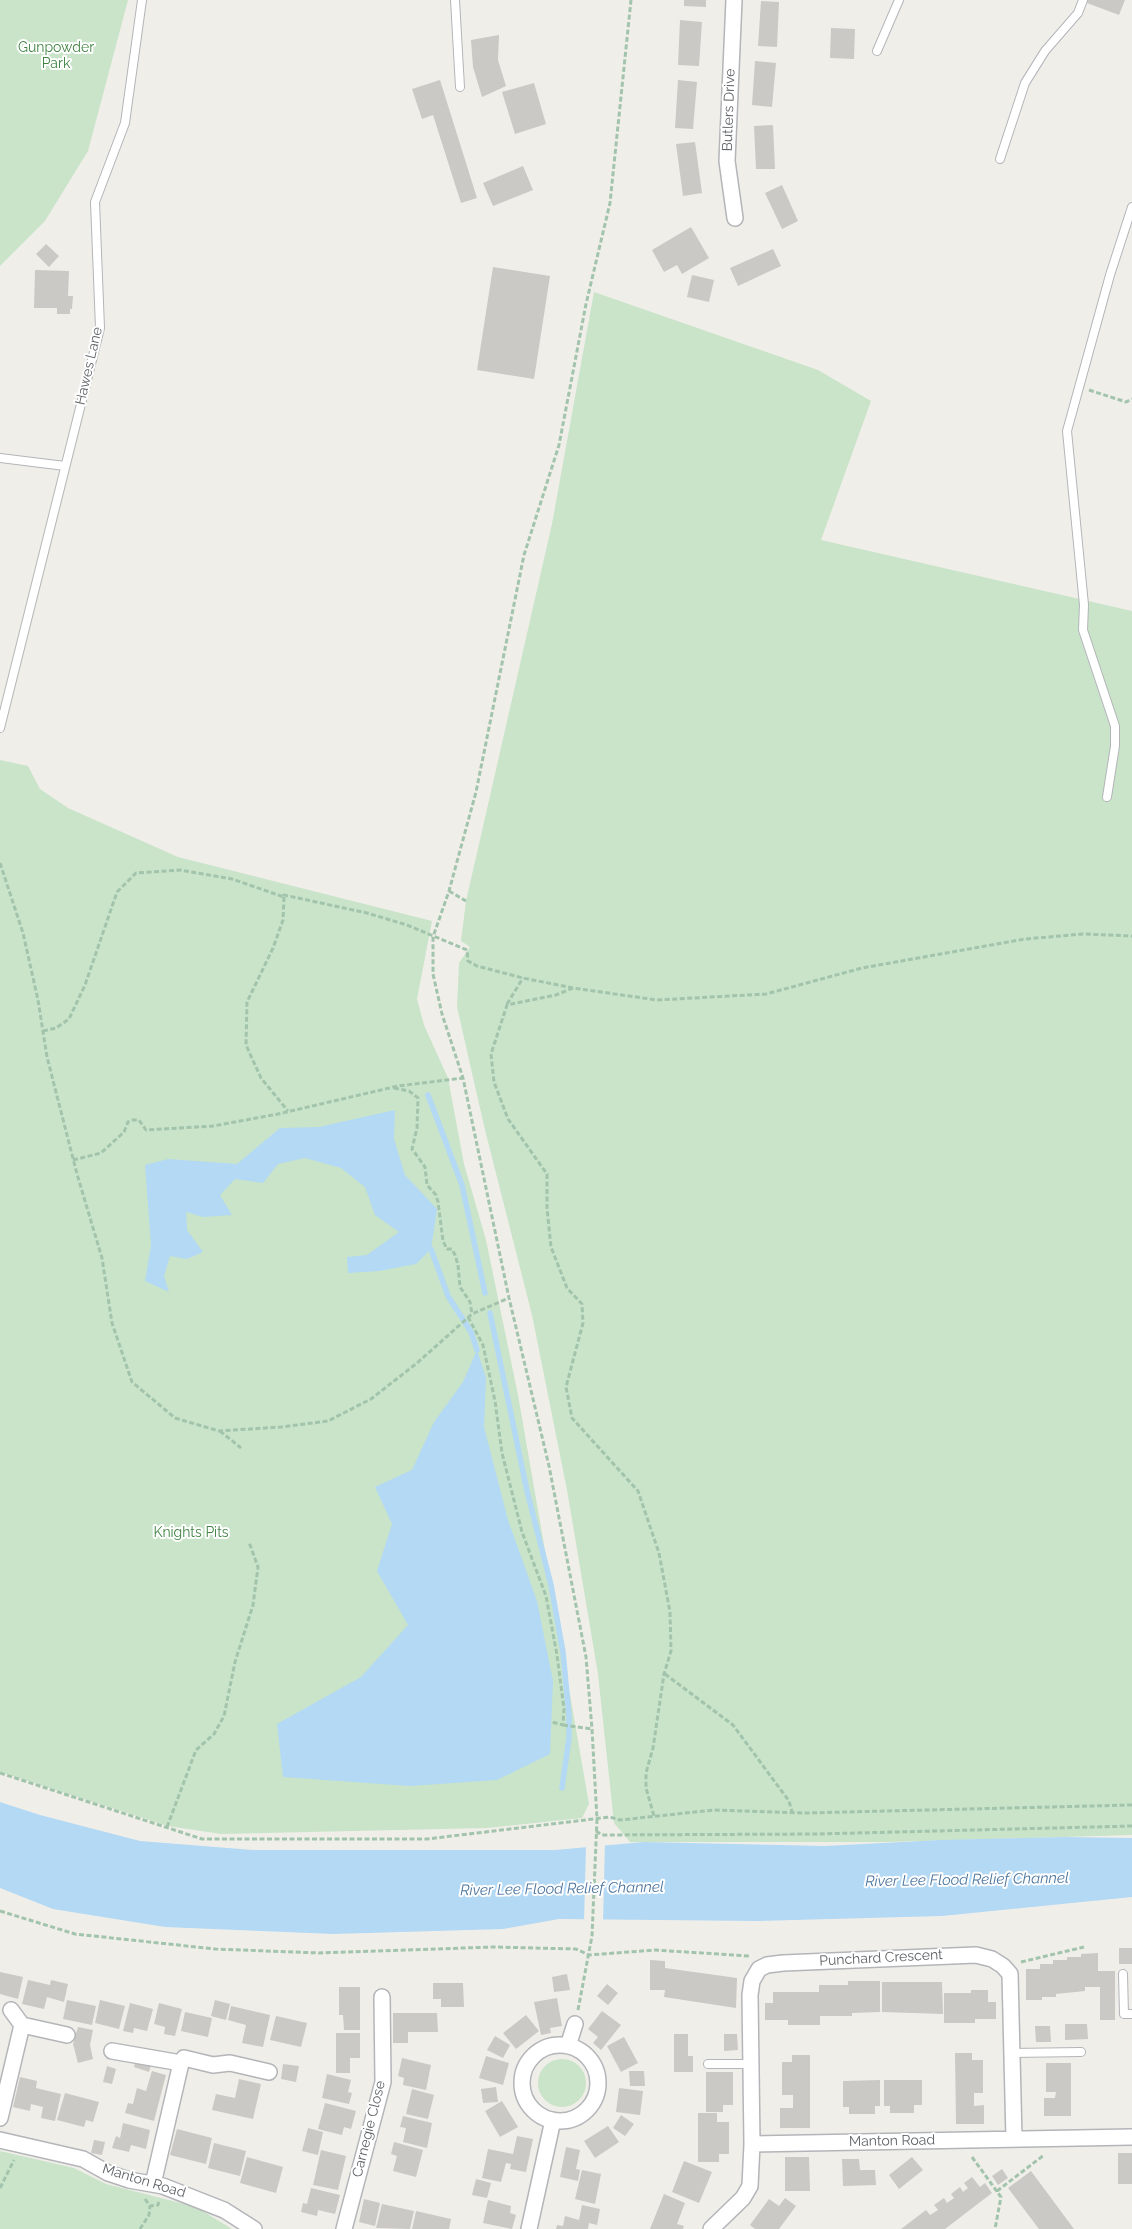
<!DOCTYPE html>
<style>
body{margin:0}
canvas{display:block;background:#f0eee9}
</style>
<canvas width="1132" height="2229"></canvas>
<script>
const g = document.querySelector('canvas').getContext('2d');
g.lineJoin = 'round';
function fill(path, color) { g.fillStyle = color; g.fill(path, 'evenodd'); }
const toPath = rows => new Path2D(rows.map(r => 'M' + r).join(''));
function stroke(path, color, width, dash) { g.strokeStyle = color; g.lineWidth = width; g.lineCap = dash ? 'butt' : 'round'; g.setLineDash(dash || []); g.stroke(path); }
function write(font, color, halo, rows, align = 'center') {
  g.font = font + ' Raleway,sans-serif'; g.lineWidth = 4; g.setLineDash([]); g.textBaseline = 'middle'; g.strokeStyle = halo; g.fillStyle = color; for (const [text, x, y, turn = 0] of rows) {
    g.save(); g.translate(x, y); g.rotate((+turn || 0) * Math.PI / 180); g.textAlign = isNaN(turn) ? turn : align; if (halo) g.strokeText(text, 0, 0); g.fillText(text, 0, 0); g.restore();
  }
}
fill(toPath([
 [0,0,128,0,88,151,45,221,0,266],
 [594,292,818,370,871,401,821,540,1132,611,1132,1835,887,1842,630,1842,614,1823,598,1674,567,1490,532,1315,485,1130,457,1007,459,963,470,947,461,941,466,901,552,524],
 [0,760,28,766,40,789,68,808,178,857,432,921,417,999,424,1025,448,1078,464,1164,486,1240,518,1395,589,1804,582,1818,487,1828,221,1834,168,1826,0,1772],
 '538 2083a24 24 0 1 1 48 0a24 24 0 1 1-48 0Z',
 [0,2151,74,2168,106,2184,196,2207,232,2229,0,2229]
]), '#c9e4c9');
fill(toPath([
 [395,1110,394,1139,405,1175,437,1209,431,1249,416,1264,379,1271,348,1273,347,1257,367,1255,399,1232,375,1215,365,1187,341,1168,305,1158,278,1164,263,1183,235,1179,220,1195,232,1215,203,1217,186,1212,187,1230,203,1252,187,1259,170,1256,164,1276,169,1292,145,1281,151,1245,145,1165,168,1159,237,1164,280,1128,319,1127],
 [477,1350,486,1378,484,1427,508,1520,537,1601,553,1681,550,1754,497,1780,410,1786,283,1777,277,1724,361,1677,408,1625,377,1571,392,1524,375,1487,412,1470,434,1422,463,1382],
 [0,1802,40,1815,140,1841,253,1850,555,1850,644,1842,825,1846,941,1840,1064,1837,1132,1838,1132,1897,942,1916,757,1921,559,1919,503,1929,333,1934,165,1927,53,1909,0,1888]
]), '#b3d9f5');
fill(toPath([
 [605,1843,603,1922,584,1922,586,1845]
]), '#f0eee9');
stroke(toPath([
 [428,1095,462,1185,485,1293],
 [431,1249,448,1296,471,1332,477,1350],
 [490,1313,527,1491,551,1585,563,1652,569,1716,569,1738,562,1788]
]), '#b3d9f5', 5.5);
fill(toPath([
 [684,0,706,0,706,7,684,6],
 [1088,0,1125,0,1119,15,1087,3],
 [761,1,779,2,777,47,758,46],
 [680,20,702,22,699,66,678,65],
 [831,28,855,29,854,59,830,58],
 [499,35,498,60,506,86,482,97,473,67,471,40],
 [755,61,776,63,772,107,752,105],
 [440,80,477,198,461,203,433,115,422,119,412,89],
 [678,80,697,82,693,129,675,128],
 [534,83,546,124,515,134,502,92],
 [773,125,775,169,756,169,754,126],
 [695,142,702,193,683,196,676,144],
 [523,166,533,190,493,206,483,183],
 [782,185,798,221,782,229,765,193],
 [691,227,709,258,682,274,677,265,664,272,652,250],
 [46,244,59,256,49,267,36,254],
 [773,249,781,266,738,286,730,268],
 [493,267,550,276,534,379,477,370],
 [35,270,69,271,68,296,73,296,72,309,70,309,70,314,57,314,57,308,34,308],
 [692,275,714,280,709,302,687,297],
 [1119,1948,1132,1948,1132,1964,1119,1964],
 [1098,1953,1098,1971,1115,1971,1115,2020,1100,2020,1100,1987,1085,1987,1085,1991,1056,1994,1056,1997,1042,1997,1042,2000,1026,2000,1026,1969,1040,1969,1040,1964,1053,1964,1053,1960,1067,1960,1067,1957,1081,1957,1081,1954],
 [650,1960,665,1961,665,1968,737,1978,736,2008,664,1997,665,1990,650,1990],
 [0,1972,23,1977,18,1999,0,1994],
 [567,1974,570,1990,554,1992,552,1977],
 [28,1980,50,1985,51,1980,68,1984,64,2002,47,1997,44,2009,22,2004],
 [848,1981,880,1981,880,2012,852,2013,852,2016,820,2016,820,2025,788,2025,788,2020,765,2020,765,2003,773,2003,773,1992,819,1992,819,1985,848,1985],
 [882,1982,942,1982,943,2014,882,2012],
 [433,1983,463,1983,464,2007,441,2007,441,1999,433,1999],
 [607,1984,618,1993,608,2005,597,1996],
 [339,1987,360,1987,360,2030,344,2030,343,2015,339,2015],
 [971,1990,988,1990,988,2002,996,2002,996,2019,975,2019,975,2023,944,2023,944,1993,971,1993],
 [557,1998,562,2026,550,2028,551,2033,541,2035,534,2002],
 [67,2000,96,2006,92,2025,63,2019],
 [100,2000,125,2006,119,2029,95,2023],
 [215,2000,230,2004,226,2020,211,2016],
 [130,2003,153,2009,147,2031,134,2028,133,2033,123,2031],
 [159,2003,182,2009,175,2036,164,2034,165,2027,154,2024],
 [231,2006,270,2015,263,2047,242,2043,246,2025,228,2020],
 [602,2011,621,2025,601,2050,593,2043,598,2037,588,2029],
 [185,2012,212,2018,208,2037,181,2031],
 [393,2013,437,2013,438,2032,408,2032,408,2043,393,2043],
 [526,2015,539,2031,516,2049,503,2033],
 [276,2016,307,2023,301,2047,270,2040],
 [1065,2024,1087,2024,1088,2039,1065,2040],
 [1035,2026,1050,2026,1051,2042,1036,2042],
 [78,2027,93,2030,90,2045,93,2059,78,2063,73,2044],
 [336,2033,360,2033,360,2058,350,2058,350,2073,336,2073],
 [674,2034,688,2034,688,2056,693,2056,693,2072,674,2072],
 [724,2034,737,2034,738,2050,724,2051],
 [495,2036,510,2045,503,2058,487,2050],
 [624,2037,638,2063,621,2072,607,2046],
 [955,2053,972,2053,972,2060,983,2060,983,2093,974,2093,974,2106,984,2105,984,2124,956,2124],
 [792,2055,810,2055,810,2128,780,2128,780,2108,793,2108,793,2095,782,2095,782,2062,792,2062],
 [486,2056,509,2063,503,2085,479,2078],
 [136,2058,152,2062,149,2072,134,2067],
 [402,2058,431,2065,426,2090,403,2085,404,2078,398,2076],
 [1046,2063,1071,2063,1071,2116,1044,2116,1044,2098,1055,2098,1056,2092,1046,2092],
 [283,2064,299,2066,296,2082,281,2079],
 [107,2066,116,2069,112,2084,103,2082],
 [152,2071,166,2075,154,2121,125,2113,128,2103,133,2104,137,2088,146,2091],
 [629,2071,644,2071,645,2086,630,2086],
 [706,2072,733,2072,733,2105,723,2105,723,2112,706,2112],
 [327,2074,351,2080,348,2092,352,2093,349,2104,322,2098],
 [20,2077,37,2081,36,2088,61,2094,55,2121,41,2118,43,2107,31,2104,30,2111,13,2107],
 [239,2079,261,2084,253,2119,212,2110,216,2094,235,2098],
 [880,2080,880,2106,875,2106,875,2114,849,2114,849,2107,843,2107,843,2081],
 [884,2080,922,2080,922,2105,914,2105,914,2113,890,2113,890,2106,884,2106],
 [496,2087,498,2102,483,2103,481,2089],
 [619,2088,643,2091,640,2115,616,2112],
 [412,2089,434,2095,428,2119,406,2114],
 [65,2093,99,2102,93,2122,86,2120,84,2127,57,2120],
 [502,2101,518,2127,500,2137,485,2111],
 [325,2103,356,2111,351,2129,344,2127,342,2135,318,2129],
 [698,2113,717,2113,717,2122,729,2122,729,2154,719,2154,719,2162,698,2162],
 [621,2115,634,2124,625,2136,613,2128],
 [403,2116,432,2123,427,2148,403,2142,406,2128,400,2127],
 [123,2123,150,2130,146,2149,131,2145,129,2152,112,2148,116,2136,120,2138],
 [608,2126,619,2142,595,2158,584,2141],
 [308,2128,323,2132,318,2155,302,2151],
 [177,2129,212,2138,206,2164,170,2155],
 [517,2136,533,2139,526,2172,510,2169,511,2164,506,2163,501,2182,482,2178,488,2149,513,2154],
 [94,2140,105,2142,102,2155,91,2153],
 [394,2142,423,2150,416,2177,393,2171,397,2156,391,2154],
 [214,2143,246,2151,240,2176,208,2168],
 [566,2147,580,2150,576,2169,580,2170,578,2181,560,2177],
 [321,2150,346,2156,338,2190,313,2185],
 [1118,2153,1132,2153,1132,2184,1118,2184],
 [247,2157,283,2167,276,2193,240,2183],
 [785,2157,809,2157,810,2191,785,2191],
 [912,2157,923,2170,899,2189,889,2175],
 [842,2159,859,2159,860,2170,875,2170,876,2185,843,2186],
 [684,2161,712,2172,699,2203,672,2192],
 [1002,2169,1008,2178,998,2185,992,2176],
 [582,2170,601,2174,595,2204,575,2199],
 [1031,2171,1074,2229,1039,2229,1008,2188],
 [972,2177,980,2187,985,2183,992,2193,945,2229,901,2229,926,2210,930,2215,938,2210,934,2205,944,2198,947,2203,954,2198,951,2194,960,2187,963,2192,968,2188,964,2183],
 [476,2179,491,2183,487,2198,472,2195],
 [311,2188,340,2195,335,2214,318,2210,317,2216,301,2212,303,2203,307,2204],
 [664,2194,685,2203,677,2224,684,2226,683,2229,650,2229],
 [785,2198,796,2206,779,2229,755,2229,750,2225,769,2199,779,2206],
 [364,2199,380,2203,375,2226,359,2222],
 [488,2200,511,2206,510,2213,516,2215,512,2229,483,2223],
 [382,2204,414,2211,410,2229,376,2228],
 [582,2205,600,2209,597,2225,589,2223,588,2229,556,2229,557,2225,563,2226,565,2216,579,2220],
 [416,2211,451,2219,449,2229,412,2229]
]), '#cbc9c5');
const service = toPath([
 [455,0,460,87],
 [877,51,899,0],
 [1000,159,1025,83,1045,51,1078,13,1083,0],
 [0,458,65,466],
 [0,728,100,328,95,202,125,123,142,0],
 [1107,797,1115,746,1115,726,1083,630,1084,605,1067,431,1110,275,1132,207],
 [1123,1974,1124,2014,1132,2014],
 [1012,2053,1081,2052],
 [708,2064,751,2064]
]);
const minor = toPath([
 [734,0,727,161,735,218],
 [11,2010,22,2025,67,2035],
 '522 2083a38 38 0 1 1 76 0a38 38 0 1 1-76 0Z',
 [568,2046,575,2024],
 [112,2051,181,2063],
 [0,2118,22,2025],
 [0,2140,83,2159,108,2173,129,2180,163,2186,224,2210,254,2229],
 [752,2144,750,1995,752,1981,759,1969,767,1965,783,1963,976,1955,992,1959,1003,1966,1010,1974,1014,2139],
 [153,2184,181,2063,184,2058,213,2065,230,2063,269,2072],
 [344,2229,383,2082,382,1997],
 [529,2229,553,2120],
 [711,2229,743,2198,750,2186,752,2144,1132,2137]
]);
stroke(service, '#b3b5b9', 10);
stroke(minor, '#b3b5b9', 18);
stroke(toPath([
 [1089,390,1126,402,1132,399],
 [0,863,23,933,38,1000,47,1057,77,1174,102,1258,112,1323,132,1382,175,1418,219,1431,281,1427,328,1421,371,1399,417,1363,472,1314,509,1298],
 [449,891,466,901],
 [284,897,283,920,273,948,247,1002,246,1045,261,1078,288,1111],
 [573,988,556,995,507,1005,491,1054,494,1082,508,1119,547,1174,547,1208,551,1247,567,1288,582,1304,583,1323,566,1387,572,1418,638,1491,659,1553,670,1612,671,1651,664,1674,653,1748,646,1773,646,1788,654,1816],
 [507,1004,523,978],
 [43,1031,56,1028,69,1019,85,985,117,892,136,873,180,870,232,879,284,897,284,895,367,913,407,925,467,950,468,961,477,966,523,978,573,988,657,1000,766,994,862,968,1025,939,1083,934,1132,936],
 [394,1088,409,1091,418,1098,417,1128,412,1149,425,1167,427,1185,436,1195,438,1202,443,1241,447,1249,452,1249,455,1255,458,1265,460,1287,470,1302,472,1314],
 [73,1160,101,1153,124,1132,128,1122,133,1120,139,1120,146,1130,213,1126,278,1114,398,1086,463,1078],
 [468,1317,483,1345,495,1401,502,1453,522,1532,546,1596,557,1655,564,1709,563,1725,552,1722],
 [220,1431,241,1448],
 [665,1674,733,1725,789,1801,792,1812],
 [563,1725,592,1729],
 [0,1773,202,1839,427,1839,610,1817,620,1820,714,1810,805,1813,1132,1805],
 [167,1827,196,1750,214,1734,224,1716,235,1662,253,1605,258,1567,249,1542],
 [596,1831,602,1835,817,1834,1132,1826],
 [0,1911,75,1934,215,1949,319,1953,493,1947,576,1949,589,1955,655,1950,749,1956],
 [1021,1962,1084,1947],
 [578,2010,592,1936,597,1819,592,1729,586,1657,549,1466,509,1298,463,1078,442,1014,433,974,433,937,449,891,476,792,524,555,559,445,586,304,610,203,631,0],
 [972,2157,1001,2197,995,2229],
 [0,2188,14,2160],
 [997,2191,1044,2155],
 [145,2199,150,2206,158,2205,159,2201],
 [140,2229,149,2215,150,2206]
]), '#a2c4ac', 3, [5, 2.5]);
stroke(service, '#fff', 8);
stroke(minor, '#fff', 15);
write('14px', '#428444', '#fff', [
 ["Gunpowder",56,48],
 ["Park",56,64],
 ["Knights Pits",191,1533]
]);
write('14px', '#606367', '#fff', [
 ["Butlers Drive",729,110,-88],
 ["Hawes Lane",89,366,-77],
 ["Punchard Crescent",881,1958,-3],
 ["Carnegie Close",369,2129,-76],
 ["Manton Road",892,2141,-1],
 ["Manton Road",144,2181,17]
]);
write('italic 15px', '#4c759e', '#fff', [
 ["River Lee Flood Relief Channel",967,1880,-1],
 ["River Lee Flood Relief Channel",562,1889,-1]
]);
</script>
